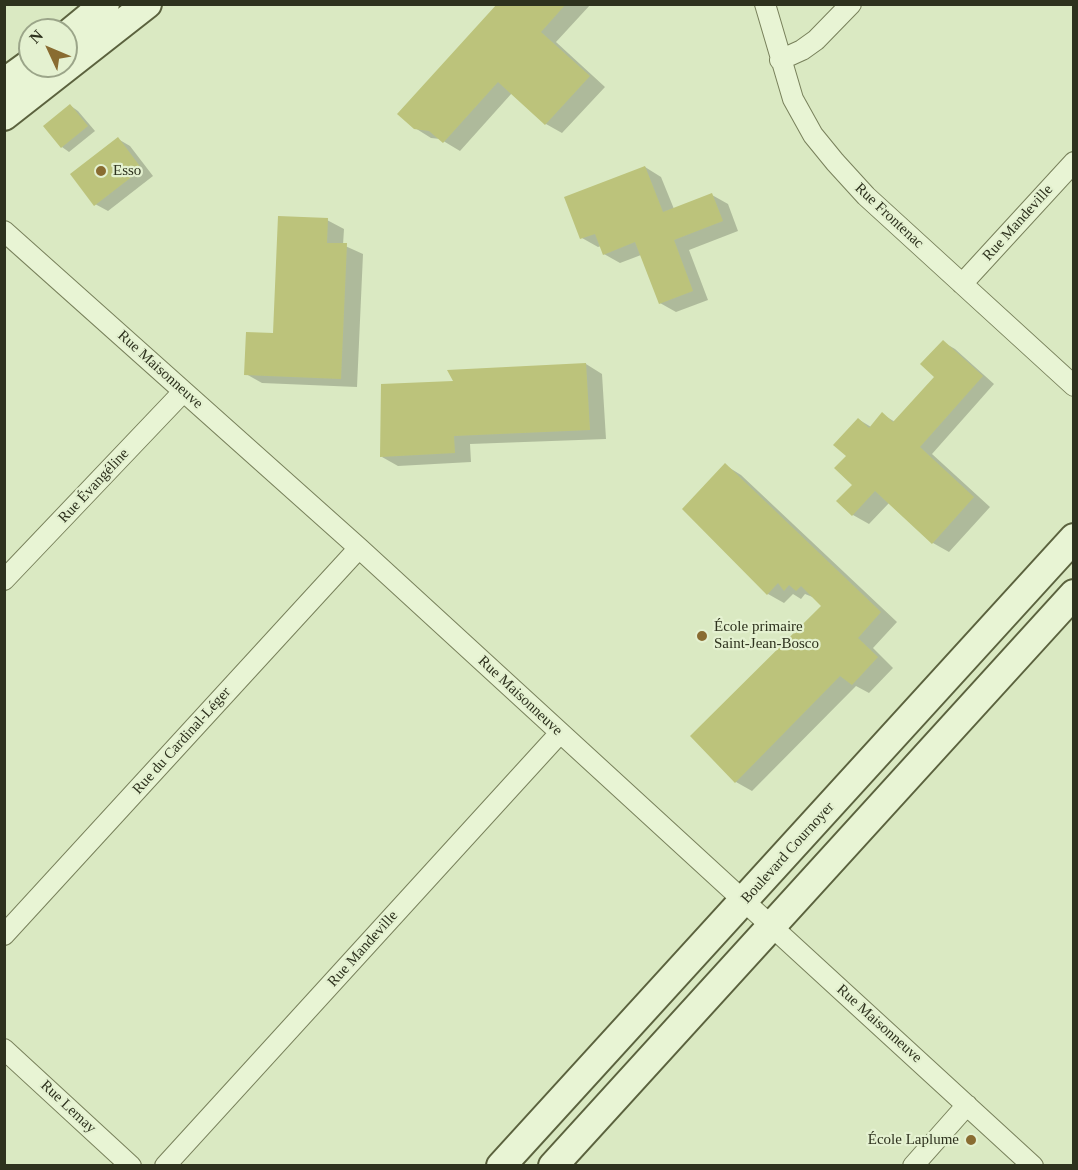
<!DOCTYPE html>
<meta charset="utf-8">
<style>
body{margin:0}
#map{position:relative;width:1078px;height:1170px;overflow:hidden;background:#dae9c2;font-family:"Times New Roman",serif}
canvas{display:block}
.frame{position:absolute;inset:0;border:6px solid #2e321e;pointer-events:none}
.north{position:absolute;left:18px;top:18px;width:60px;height:60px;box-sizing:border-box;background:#e4f1d0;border:2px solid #9ba589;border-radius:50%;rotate:314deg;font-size:16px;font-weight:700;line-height:24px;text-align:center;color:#2e321e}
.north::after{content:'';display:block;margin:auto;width:21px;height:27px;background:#896c31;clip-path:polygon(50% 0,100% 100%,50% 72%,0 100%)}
</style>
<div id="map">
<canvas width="1078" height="1170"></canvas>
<div class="frame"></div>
<div class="north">N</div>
</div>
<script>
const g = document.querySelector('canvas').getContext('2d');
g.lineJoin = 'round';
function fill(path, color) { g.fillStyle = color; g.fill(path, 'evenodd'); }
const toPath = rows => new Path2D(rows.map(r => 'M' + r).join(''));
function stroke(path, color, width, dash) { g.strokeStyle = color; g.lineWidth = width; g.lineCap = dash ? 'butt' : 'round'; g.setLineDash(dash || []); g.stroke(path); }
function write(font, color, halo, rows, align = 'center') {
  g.font = font + ' "Times New Roman",serif'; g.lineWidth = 4.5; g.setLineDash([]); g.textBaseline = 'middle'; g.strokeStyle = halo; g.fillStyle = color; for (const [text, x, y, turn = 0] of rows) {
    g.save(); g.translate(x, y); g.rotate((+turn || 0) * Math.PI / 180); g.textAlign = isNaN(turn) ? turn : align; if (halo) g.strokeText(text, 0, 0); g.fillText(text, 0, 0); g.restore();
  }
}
fill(toPath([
 [499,4,591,4,556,42,605,87,562,133,546,124,512,93,460,151,440,139,431,138,415,128],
 [71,106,78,111,95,131,69,152,62,147],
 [118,139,130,146,153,176,108,211,95,204],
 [645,167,661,177,674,209,712,195,728,204,738,231,689,250,708,300,676,312,660,303,641,255,620,263,604,254,601,246,598,247,582,238],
 [327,220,344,229,343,245,363,254,357,387,262,383,246,374,274,335],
 [943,342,955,349,994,384,932,454,990,507,949,552,933,543,889,503,869,524,853,515,854,484,848,456,858,419,871,427,882,414,895,422,936,376],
 [586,364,602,374,606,439,470,444,471,462,398,466,382,457,455,383],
 [725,465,741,475,897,622,873,648,893,668,869,693,856,686,752,791,736,782,692,736,823,606,815,598,805,594,801,599,793,594,784,603,768,594]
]), '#0003');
fill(toPath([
 [497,4,566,4,541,32,590,76,545,125,498,82,443,143,429,131,414,129,397,114],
 [70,104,88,126,61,148,43,126],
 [118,137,142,169,94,206,70,174],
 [645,166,663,212,712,193,723,221,674,240,693,291,659,304,635,242,603,255,595,234,580,239,564,197],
 [278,216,328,218,327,243,347,243,341,379,244,375,246,332,273,333],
 [943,340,983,376,920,447,974,497,932,544,875,491,852,516,836,501,852,485,834,468,846,456,833,445,858,418,869,428,882,412,893,422,934,377,920,364],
 [586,363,590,430,454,436,455,453,380,457,381,384,453,381,447,370],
 [725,463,881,612,858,638,878,657,852,685,840,676,735,783,690,736,821,606,801,586,796,591,789,585,784,591,778,583,767,595,682,509]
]), '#bcc37b');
const street = toPath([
 [765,4,793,99,813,135,835,162,866,196,1074,386],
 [780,60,802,50,816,40,851,4],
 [4,231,359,548,1033,1166],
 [962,284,1074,162],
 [4,580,183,392],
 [4,935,359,548],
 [4,1049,131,1166],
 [165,1166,560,733],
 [913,1166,967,1105]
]);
const secondary = toPath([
 [66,36,105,4],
 [4,83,30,64],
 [4,116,147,4],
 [501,1166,1074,538],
 [553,1166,1074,594]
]);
stroke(street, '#78805b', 22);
stroke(secondary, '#5b623e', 32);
stroke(street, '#e8f4d4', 20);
stroke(secondary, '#e8f4d4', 28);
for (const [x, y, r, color] of [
 [101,171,6,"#896c31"],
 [702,636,6,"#896c31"],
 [971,1140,6,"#896c31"]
]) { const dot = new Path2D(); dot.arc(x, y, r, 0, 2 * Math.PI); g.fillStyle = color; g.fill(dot); stroke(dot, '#e4f1d0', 2); }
write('15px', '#2e321e', '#e4f1d0', [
 ["Esso",113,171],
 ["École primaire",714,627],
 ["Saint-Jean-Bosco",714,644],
 ["École Laplume",959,1140,"right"]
], 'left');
write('15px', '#2e321e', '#e4f1d0', [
 ["Rue Frontenac",889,216,43],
 ["Rue Mandeville",1018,223,-48],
 ["Rue Maisonneuve",160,370,42],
 ["Rue Évangéline",94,486,-47],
 ["Rue Maisonneuve",520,696,43],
 ["Rue du Cardinal-Léger",182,741,-48],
 ["Boulevard Cournoyer",788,853,-48],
 ["Rue Mandeville",363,949,-48],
 ["Rue Maisonneuve",879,1024,42],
 ["Rue Lemay",68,1107,43]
]);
</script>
